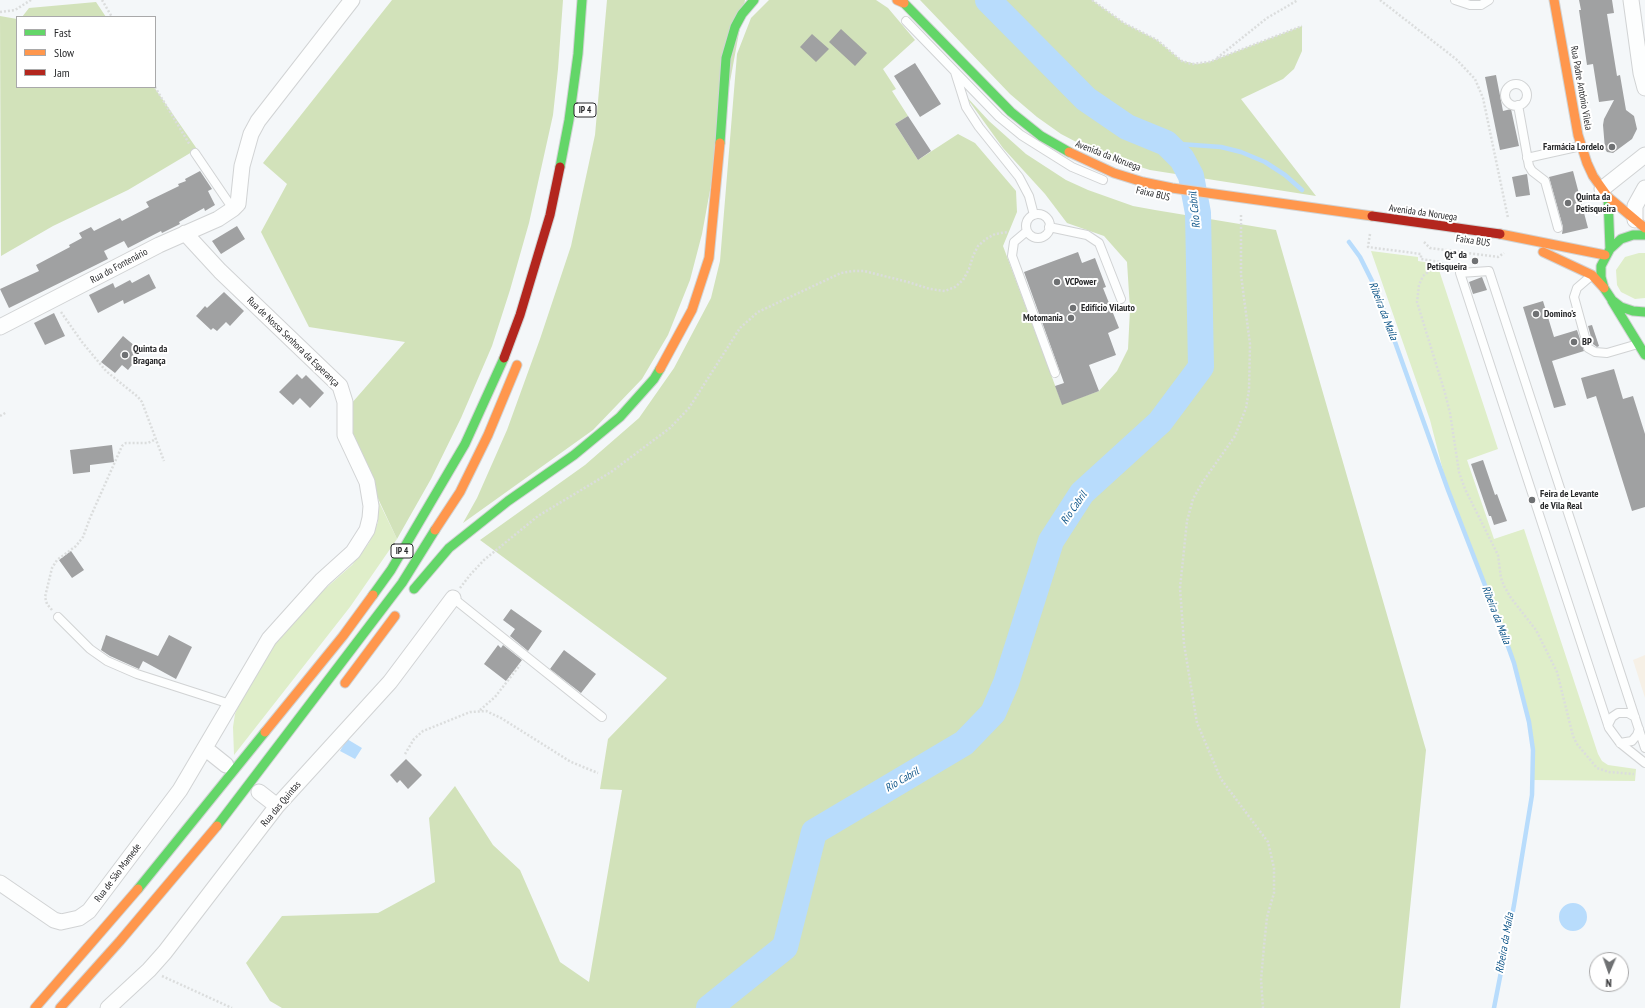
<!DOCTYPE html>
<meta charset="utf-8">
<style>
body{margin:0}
#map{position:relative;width:1645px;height:1008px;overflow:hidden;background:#f4f7f9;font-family:"PT Sans Narrow",sans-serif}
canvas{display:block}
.legend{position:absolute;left:16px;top:16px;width:140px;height:72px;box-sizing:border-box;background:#fff;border:1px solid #a9a9aa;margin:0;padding:5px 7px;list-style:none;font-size:12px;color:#28292b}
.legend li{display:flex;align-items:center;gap:8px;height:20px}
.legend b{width:20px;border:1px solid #a9a9aa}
.north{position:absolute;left:1589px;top:952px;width:40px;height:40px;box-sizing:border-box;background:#fff;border:1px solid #a9a9aa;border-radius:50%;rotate:182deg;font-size:11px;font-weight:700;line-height:16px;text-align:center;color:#28292b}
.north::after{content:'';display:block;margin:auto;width:14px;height:18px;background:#6f7173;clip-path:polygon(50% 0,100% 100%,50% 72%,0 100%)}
</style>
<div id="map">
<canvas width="1645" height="1008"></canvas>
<ul class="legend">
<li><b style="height:5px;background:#63d668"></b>Fast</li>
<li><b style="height:5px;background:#ff974d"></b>Slow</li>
<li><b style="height:5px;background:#b3261e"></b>Jam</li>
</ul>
<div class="north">N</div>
</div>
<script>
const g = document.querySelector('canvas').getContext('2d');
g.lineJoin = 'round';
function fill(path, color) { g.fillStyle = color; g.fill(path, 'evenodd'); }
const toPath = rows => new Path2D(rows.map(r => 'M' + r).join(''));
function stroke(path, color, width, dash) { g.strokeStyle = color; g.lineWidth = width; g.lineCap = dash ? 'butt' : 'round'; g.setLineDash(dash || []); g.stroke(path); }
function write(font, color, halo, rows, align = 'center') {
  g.font = font + ' "PT Sans Narrow",sans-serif'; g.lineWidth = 4; g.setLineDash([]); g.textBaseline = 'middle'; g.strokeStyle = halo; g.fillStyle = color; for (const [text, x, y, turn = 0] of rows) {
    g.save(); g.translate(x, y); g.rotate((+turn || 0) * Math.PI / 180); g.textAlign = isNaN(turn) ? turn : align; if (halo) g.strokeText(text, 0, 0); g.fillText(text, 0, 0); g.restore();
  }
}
fill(toPath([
 [1645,655,1645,698,1633,660]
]), '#f6f0e6');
fill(toPath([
 [1371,251,1418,257,1418,261,1437,264,1498,449,1467,460,1494,539,1524,529,1598,754,1602,761,1608,765,1636,769,1635,781,1533,780,1533,750,1529,722,1514,663,1448,490,1430,420],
 [1639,253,1645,253,1645,298,1635,299,1621,292,1617,285,1616,270,1625,257],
 [378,500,397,539,350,607,234,755,233,727,235,714,240,702,274,643,308,604,352,565,369,543,378,522]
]), '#dfeec9');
fill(toPath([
 [392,0,563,0,558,69,553,115,529,223,510,290,492,346,461,418,431,479,397,539,352,443,351,404,405,342,309,327,261,232,287,184,263,163],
 [607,0,745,0,702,234,690,280,668,335,642,379,593,430,463,523,477,498,507,430,540,339,571,246,595,135],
 [769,0,876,0,888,8,915,40,883,69,896,89,892,91,908,116,895,124,918,160,958,134,975,143,1016,191,1017,212,1003,246,1062,404,1099,391,1117,371,1128,349,1130,309,1127,262,1104,236,1067,223,1045,194,1003,148,964,94,989,121,1026,154,1066,180,1088,190,1133,206,1155,210,1276,230,1426,750,1400,1008,282,1008,270,1001,246,963,282,916,378,913,435,882,429,818,455,786,493,845,520,870,560,962,589,982,622,790,600,789,608,739,667,678,480,540,585,465,639,418,674,368,711,298,720,261,737,54,751,18],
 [920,0,1092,0,1124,23,1157,40,1182,61,1197,64,1209,62,1302,26,1302,51,1294,69,1283,79,1241,99,1316,196,1150,170,1115,159,1084,146,1061,134,1037,117,1010,94],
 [96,2,106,17,22,17,29,8],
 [0,16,17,19,17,87,154,87,197,149,128,190,53,226,1,256]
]), '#d2e2ba');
fill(toPath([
 [347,739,362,748,355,759,340,751],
 '1559 917a14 14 0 1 1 28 0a14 14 0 1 1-28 0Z'
]), '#b8dcfc');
stroke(toPath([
 [1166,143,1221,147,1241,152,1265,162,1285,175,1302,190],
 [1349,242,1360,257,1376,289,1448,490,1500,624,1514,663,1529,722,1533,750,1532,795,1514,905,1494,1008]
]), '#b8dcfc', 4.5);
stroke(toPath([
 [709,1008,785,947,814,832,964,743,993,713,1006,683,1051,541,1082,493,1160,422,1201,367,1198,213,1191,176,1182,159,1166,143,1127,127,1086,99,988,0]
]), '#b8dcfc', 26);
fill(toPath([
 [1579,0,1612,0,1614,13,1607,14,1617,76,1620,75,1626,110,1634,116,1637,129,1632,139,1613,153,1607,152,1605,149,1603,125,1604,119,1614,100,1599,102,1593,64,1587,65,1579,10,1581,10],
 [841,29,867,53,855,66,829,42],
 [812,34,829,49,816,62,800,47],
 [915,63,941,104,920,117,894,76],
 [1496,75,1503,111,1511,109,1519,146,1500,150,1485,77],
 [908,116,931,151,918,160,895,124],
 [200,171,212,189,208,191,215,205,205,211,204,208,179,222,180,224,162,233,161,231,128,248,124,241,104,251,108,259,9,308,0,289,39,271,36,265,70,247,69,245,82,238,79,233,91,227,94,231,120,218,122,221,149,207,146,202,179,186,178,184,186,181,185,179],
 [1573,171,1588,228,1562,234,1563,227,1549,177],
 [1527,174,1530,195,1516,197,1512,177],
 [237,226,245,239,221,254,212,241],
 [1078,252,1082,263,1095,258,1106,287,1103,288,1119,328,1108,333,1116,355,1089,365,1099,391,1062,405,1055,386,1064,383,1024,272],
 [149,274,156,288,124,304,123,300,98,313,89,295,113,283,115,288,130,280,132,283],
 [1482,277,1487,290,1473,294,1469,282],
 [224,292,244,311,230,326,226,322,217,331,213,328,211,330,196,316,205,306,207,308],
 [1543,301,1554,337,1577,330,1584,351,1552,361,1566,405,1554,408,1523,307],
 [54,313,65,336,45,345,34,323],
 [1592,325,1599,346,1597,347,1593,344,1588,326],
 [123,336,142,352,128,370,122,365,115,373,101,362],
 [1614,369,1623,399,1633,396,1645,434,1645,507,1632,511,1596,396,1587,399,1581,378],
 [297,374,302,379,306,375,324,393,310,408,300,398,293,405,279,392],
 [112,445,114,462,90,465,90,472,73,474,70,450],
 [1483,460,1495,495,1497,494,1507,521,1494,525,1491,516,1489,516,1471,464],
 [71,551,84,570,72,578,59,560],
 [511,609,542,631,528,651,510,636,515,629,503,620],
 [106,635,158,656,169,635,192,647,176,679,143,661,139,669,110,656,101,650],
 [498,645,501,648,503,645,522,660,506,681,484,664],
 [564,650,596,674,581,693,550,669],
 [406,759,422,775,408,789,400,780,397,783,390,775]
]), '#a0a1a2');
const lane = toPath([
 [1455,0,1470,5,1481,5,1489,0],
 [906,21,999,117,1021,135,1072,167,1103,180],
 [955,72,966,107,979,127,1019,177,1029,196,1034,215],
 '1505 95a11 11 0 1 1 22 0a11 11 0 1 1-22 0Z',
 [1518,105,1529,166,1532,171,1545,181,1558,228],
 [195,153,233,209],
 [1527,158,1581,146],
 '1026 226a12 12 0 1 1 24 0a12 12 0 1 1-24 0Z',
 [1049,227,1087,235,1099,243,1121,299],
 [1027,231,1014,242,1012,256,1055,373],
 [1591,276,1577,288,1574,297,1588,348,1595,352,1607,353,1638,344],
 [453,598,602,717],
 [58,617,90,649,107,661,137,674,230,704],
 [1608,725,1612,717,1618,713,1628,713,1635,717],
 [1620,743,1632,741,1637,735,1639,729],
 [1645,748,1489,271,1460,273,1609,728,1620,743,1645,763]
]);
const street = toPath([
 [1631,0,1641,73,1645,88],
 [1602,189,1645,155],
 [1635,220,1635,206,1645,188],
 [0,327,159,245,218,219,233,209,238,204,242,166,251,134,258,121,352,0],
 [206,749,226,765],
 [259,792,277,806],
 [0,883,54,920,61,922,79,918,89,911,180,790,269,639,322,580,353,552,367,530,370,518,371,506,367,482,345,435,345,402,340,386,220,271,185,233],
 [108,1008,149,970,165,952,277,806,390,682,453,598]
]);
const fast = toPath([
 [901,0,1011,112,1041,136,1069,152],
 [720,143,726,58,735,27,742,14,754,0],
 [560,167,569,120,578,54,582,0],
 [1608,197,1610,249],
 [1645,235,1633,235,1621,239,1610,249,1601,266,1601,277,1604,288,1612,300,1621,307,1633,311,1645,312],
 [1612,301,1645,355],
 [414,589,449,548,508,501,574,455,620,417,654,379,660,369],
 [373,595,391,570,465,444,504,358],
 [217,826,402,583,435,530],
 [138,889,265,732]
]);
const slow = toPath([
 [897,0,904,3],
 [1554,0,1578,135,1587,163,1593,176,1608,197,1645,228],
 [1069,152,1114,173,1143,182,1172,188,1372,216],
 [1500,234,1605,255],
 [1543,252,1592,275,1604,288],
 [660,369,692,310,709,258,720,143],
 [435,530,460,492,488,435,517,365],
 [345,683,395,616],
 [265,732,343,636,373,595],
 [35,1008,138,889],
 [60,1008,120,941,217,826]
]);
const jam = toPath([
 [1372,216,1500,234],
 [504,358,520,315,550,215,560,167]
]);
stroke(lane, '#d1d3d4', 10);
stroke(street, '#d1d3d4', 17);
stroke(fast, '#d1d3d4', 11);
stroke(slow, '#d1d3d4', 11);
stroke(jam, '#d1d3d4', 11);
stroke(toPath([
 [102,0,112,17],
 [1092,0,1124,23,1157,40,1182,61,1192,64,1209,62,1302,26],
 [1380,0,1456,59,1475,79,1483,98,1508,218],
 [0,12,15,10,31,0],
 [1217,58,1267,18,1298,0],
 [155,87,190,145],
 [1241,215,1241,275,1250,344,1249,390,1246,408,1235,436,1202,483,1193,499,1187,521,1180,588,1184,644,1197,723,1221,779,1268,842,1274,868,1274,893,1267,917,1264,946,1261,980,1263,1008],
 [1370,234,1368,247,1421,254,1421,259,1440,262,1451,268],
 [1424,242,1430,248,1498,257,1504,253],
 [1440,262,1423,276,1419,285,1417,302,1445,393,1450,413,1459,472,1465,489,1498,555,1501,578,1504,586,1511,598,1536,630,1557,672,1573,736,1577,744,1597,768,1609,772,1634,774],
 [61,312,82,342,106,371,138,397,142,402,164,461],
 [0,416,7,412],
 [460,588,470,575,484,560,538,516,611,472,670,428,689,408,740,328,758,312,841,273,853,271,864,271,908,282,930,289,945,291,955,287,963,280,969,269,973,256,978,246,986,239,995,234,1008,232],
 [52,610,47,604,45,597,52,568,57,560,76,546,83,537,90,518,122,446,126,443,148,443,156,439],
 [480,710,495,697,520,665],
 [405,754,414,739,423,731,470,712,486,711,501,718,571,762,598,773],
 [162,976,232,1008]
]), '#dbdddd', 2.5, [2, 2]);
stroke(lane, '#fdfefe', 8);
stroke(street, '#fdfefe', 15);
stroke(fast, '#63d668', 9);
stroke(slow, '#ff974d', 9);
stroke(jam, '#b3261e', 9);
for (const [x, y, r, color] of [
 [1612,147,4,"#6f7173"],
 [1568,203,4,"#6f7173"],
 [1475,261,4,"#6f7173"],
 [1057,282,4,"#6f7173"],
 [1073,308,4,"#6f7173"],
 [1536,314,4,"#6f7173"],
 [1071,318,4,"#6f7173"],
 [1574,342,4,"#6f7173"],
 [125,355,4,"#6f7173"],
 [1532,500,4,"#6f7173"]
]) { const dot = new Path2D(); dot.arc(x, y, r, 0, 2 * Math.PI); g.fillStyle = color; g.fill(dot); stroke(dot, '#fff', 1.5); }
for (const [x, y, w] of [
 [585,110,22],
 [402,551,22]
]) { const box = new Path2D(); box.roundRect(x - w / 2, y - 7, w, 14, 3); g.fillStyle = '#fff'; g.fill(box); stroke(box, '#28292b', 1); }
write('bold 9px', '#28292b', null, [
 ["IP 4",585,110],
 ["IP 4",402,551]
]);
write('10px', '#28292b', '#fff', [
 ["Rua Padre António Vilela",1581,88,80],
 ["Avenida da Noruega",1108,156,21],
 ["Faixa BUS",1153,194,13],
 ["Avenida da Noruega",1423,213,8],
 ["Faixa BUS",1473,241,8],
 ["Rua do Fontenário",119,266,-28],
 ["Rua de Nossa Senhora da Esperança",293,342,44],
 ["Rua das Quintas",281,804,-50],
 ["Rua de São Mamede",118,873,-53]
]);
write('bold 10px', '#28292b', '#fff', [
 ["Farmácia Lordelo",1604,147,"right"],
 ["Quinta da",1576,197],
 ["Petisqueira",1576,209],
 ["Qtª da",1467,255,"right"],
 ["Petisqueira",1467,267,"right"],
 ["VCPower",1065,282],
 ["Edifício Vilauto",1081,308],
 ["Domino's",1544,314],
 ["Motomania",1063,318,"right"],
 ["BP",1582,342],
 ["Quinta da",133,349],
 ["Bragança",133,361],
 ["Feira de Levante",1540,494],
 ["de Vila Real",1540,506]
], 'left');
write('italic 11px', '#0e5588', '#fff', [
 ["Rio Cabril",1195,210,-96],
 ["Ribeira da Maíla",1383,311,69],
 ["Rio Cabril",1074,508,-55],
 ["Ribeira da Maíla",1496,615,69],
 ["Rio Cabril",902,780,-30],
 ["Ribeira da Maíla",1505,943,-80]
]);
</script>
